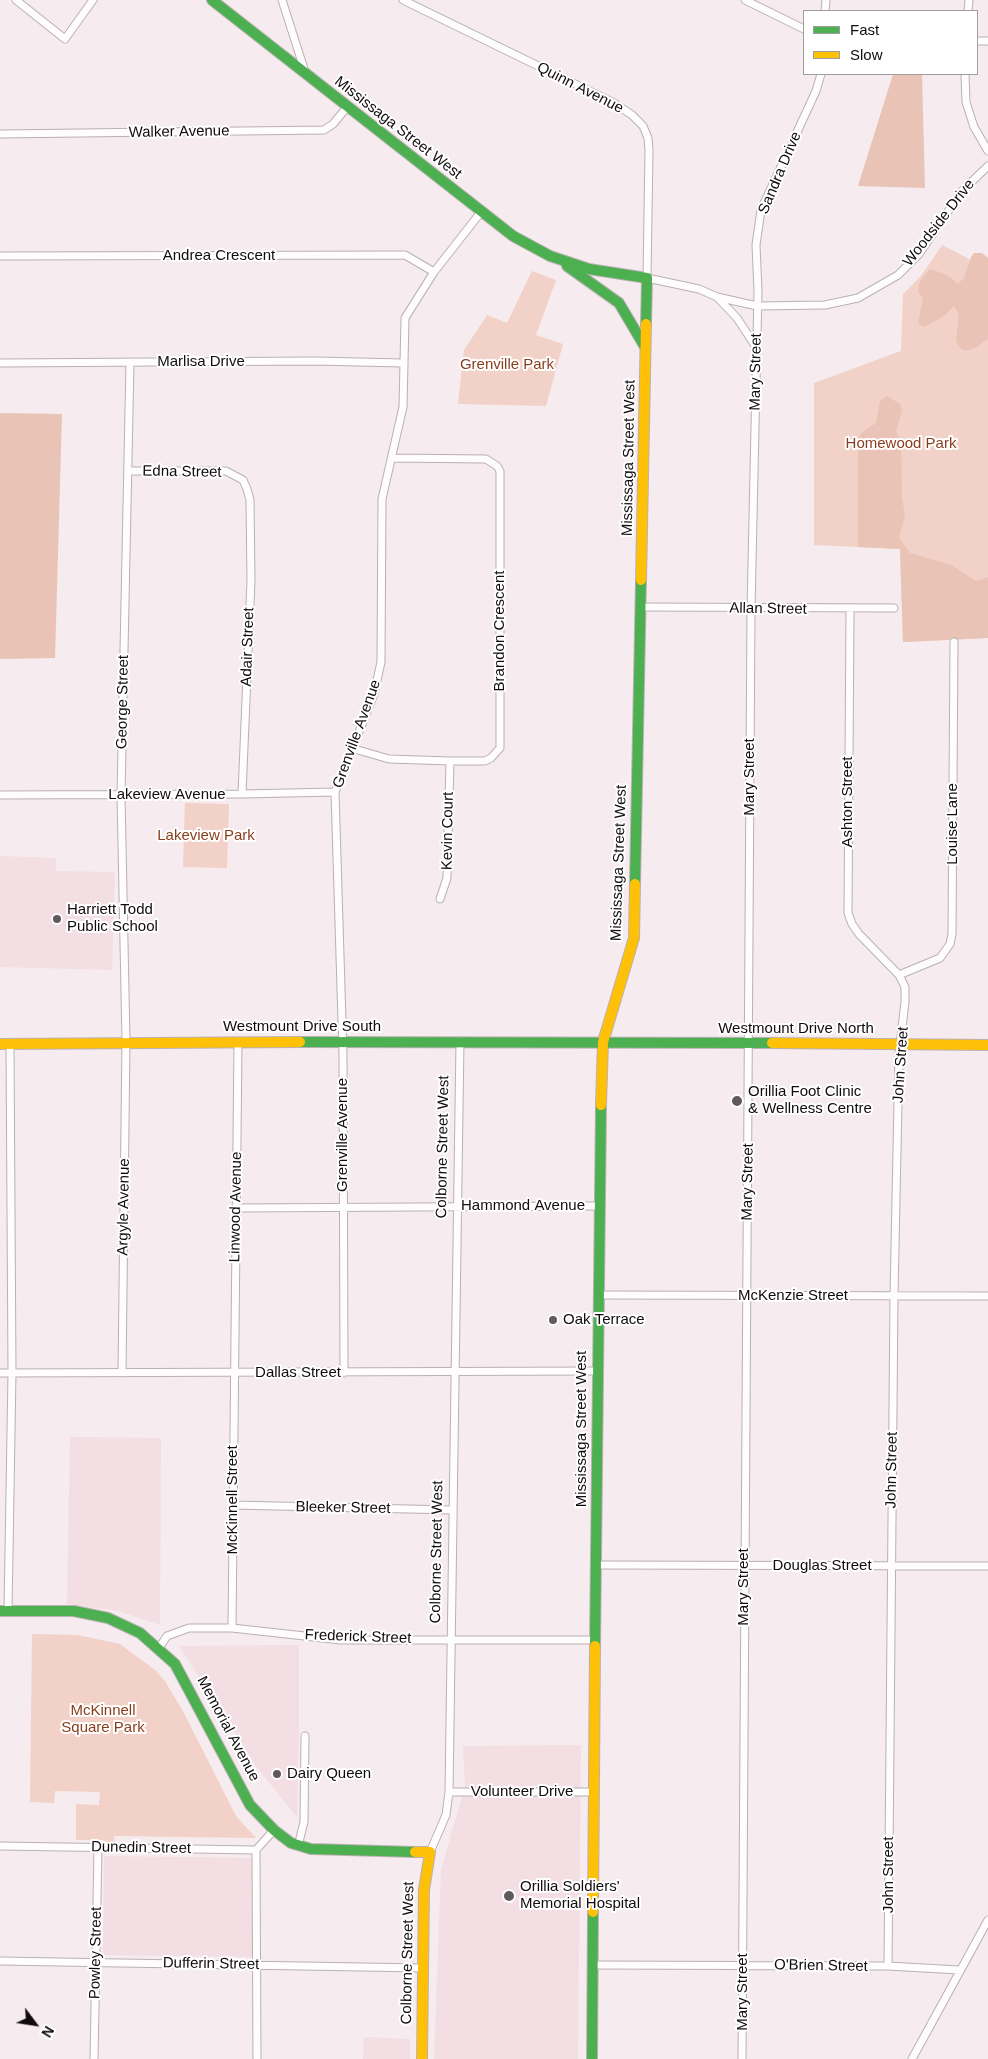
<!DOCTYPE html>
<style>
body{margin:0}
#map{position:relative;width:988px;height:2059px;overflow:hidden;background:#f6ebee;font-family:Helvetica,sans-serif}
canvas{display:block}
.legend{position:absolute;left:803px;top:10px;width:175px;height:65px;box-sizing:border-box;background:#fff;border:1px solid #a09d9e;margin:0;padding:6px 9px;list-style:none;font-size:15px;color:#110b0d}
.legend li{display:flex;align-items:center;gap:10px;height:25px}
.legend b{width:25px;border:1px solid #a09d9e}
.north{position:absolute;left:10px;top:1999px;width:50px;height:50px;-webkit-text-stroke:4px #fff;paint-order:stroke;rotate:121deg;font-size:14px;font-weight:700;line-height:20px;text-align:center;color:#110b0d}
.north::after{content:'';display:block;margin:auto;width:18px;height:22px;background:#110b0d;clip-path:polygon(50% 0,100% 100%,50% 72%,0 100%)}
</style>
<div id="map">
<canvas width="988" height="2059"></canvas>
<ul class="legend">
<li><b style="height:6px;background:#4caf50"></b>Fast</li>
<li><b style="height:6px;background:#ffc107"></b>Slow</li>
</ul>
<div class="north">N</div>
</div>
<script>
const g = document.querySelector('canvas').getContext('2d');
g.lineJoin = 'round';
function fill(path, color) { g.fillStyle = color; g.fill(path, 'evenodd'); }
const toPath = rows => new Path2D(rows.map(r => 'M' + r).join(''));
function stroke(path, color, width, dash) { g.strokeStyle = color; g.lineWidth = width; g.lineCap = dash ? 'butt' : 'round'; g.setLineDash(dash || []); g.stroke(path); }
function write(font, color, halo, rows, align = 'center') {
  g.font = font + ' Helvetica,sans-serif'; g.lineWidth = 4; g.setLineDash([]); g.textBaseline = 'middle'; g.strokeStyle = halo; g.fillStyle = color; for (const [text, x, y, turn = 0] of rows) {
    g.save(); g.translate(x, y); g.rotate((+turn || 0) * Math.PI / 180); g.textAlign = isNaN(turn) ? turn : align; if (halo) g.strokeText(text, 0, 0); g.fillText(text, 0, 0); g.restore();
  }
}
fill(toPath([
 [0,856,56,858,56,871,115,872,112,970,0,967],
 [70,1437,161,1438,160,1625,118,1611,67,1604],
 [299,1645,299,1726,297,1817,258,1769,179,1646],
 [581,1745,578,2059,434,2059,441,1870,465,1786,463,1746],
 [104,1856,254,1858,252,1957,103,1955],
 [364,2037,410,2039,410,2059,363,2059]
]), '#f2dee3');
fill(toPath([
 [942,245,969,259,978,287,988,288,988,638,903,642,900,549,814,545,814,383,901,351,903,294,921,276],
 [532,271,556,280,536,335,563,344,546,406,458,404,464,350,487,315,507,323],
 [185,803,229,804,227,868,183,867],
 [32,1634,77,1635,120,1644,155,1670,165,1681,184,1713,236,1816,256,1838,114,1836,115,1846,103,1840,76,1840,76,1804,99,1805,100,1792,55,1791,54,1803,30,1802]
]), '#f1d1c8');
fill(toPath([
 [893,74,922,74,925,188,858,186],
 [974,253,982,253,988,258,988,339,975,348,965,351,959,347,956,340,959,314,954,306,944,316,924,327,918,323,923,298,918,292,919,283,929,270,934,270,950,277,958,284,964,278,971,257],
 [887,396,900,404,902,410,896,431,901,445,902,498,905,515,899,538,910,553,951,565,976,581,988,577,988,638,903,642,900,549,858,547,858,440,861,433,876,423,880,401],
 [0,413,62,414,55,658,0,659]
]), '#e9c3b6');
const street = toPath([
 [16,0,65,39,93,0],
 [282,0,305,72],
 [403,0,614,103,632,115,643,126,648,138,649,150,647,278,699,289,717,297,757,306,825,305,858,298,898,275,919,254,962,191,988,166],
 [745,0,804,29],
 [825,11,826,0],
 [968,11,969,0],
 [977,41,988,41],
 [965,74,966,102,974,127,988,151],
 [0,134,324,130,333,124,348,106],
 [0,256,405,255,434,272],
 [717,297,737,318,756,347],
 [0,363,315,361,403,363],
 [128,471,226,471,243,480,247,489,250,500,251,581,242,794],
 [641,607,894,608],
 [850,610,848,913,852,924,859,934,899,975,905,987,905,1002,899,1053,894,1296,888,1966],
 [351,748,389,759,450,761,485,761,491,758,500,748,500,471,497,466,486,459,392,458],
 [0,795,242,794,335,792],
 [440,899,447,878,450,761],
 [899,975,940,958,950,944,952,934,954,642],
 [237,1208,599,1206],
 [598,1295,988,1296],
 [0,1373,597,1371],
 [122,1373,126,1041,121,795,130,362],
 [344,1373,343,1054,335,792,374,694,381,662,382,499,403,407,405,318,434,272,481,212],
 [233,1505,452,1510],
 [596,1565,988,1566],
 [8,1611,12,1373,10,1044],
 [232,1628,238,1042],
 [159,1648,167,1636,189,1628,232,1628,341,1640,596,1640],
 [449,1792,594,1792],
 [0,1846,256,1850],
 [298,1846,304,1822,305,1736],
 [256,1850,257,2059],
 [256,1850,274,1830],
 [430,1852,446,1815,449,1792,460,1041],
 [0,1961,423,1968],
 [592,1965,888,1966,959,1970],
 [94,2059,98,1848],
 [742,2059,751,609,758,291,756,245,761,210,816,91,821,74],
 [912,2059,988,1920]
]);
const fast = toPath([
 [212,0,513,236,550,256,589,269,647,278,646,324],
 [567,266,619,303,645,347],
 [635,884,641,580],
 [300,1042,772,1043],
 [0,1611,74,1611,108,1618,140,1633,175,1664,250,1805,274,1830,291,1843,311,1849,415,1852],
 [595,1646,601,1105],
 [592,2059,593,1912]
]);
const slow = toPath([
 [641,580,646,324],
 [772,1043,988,1045],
 [0,1044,300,1042],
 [601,1105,603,1042,634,938,635,884],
 [415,1852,430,1852,424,1890,422,2059],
 [593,1912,595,1646]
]);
stroke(street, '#bab1b3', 9);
stroke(fast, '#bab1b3', 12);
stroke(slow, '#bab1b3', 12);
stroke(street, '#fefcfc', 7);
stroke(fast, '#4caf50', 10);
stroke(slow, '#ffc107', 10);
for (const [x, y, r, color] of [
 [57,919,5,"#61595c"],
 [737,1101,6,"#61595c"],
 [553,1320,5,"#61595c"],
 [277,1774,5,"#61595c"],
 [509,1896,6,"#61595c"]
]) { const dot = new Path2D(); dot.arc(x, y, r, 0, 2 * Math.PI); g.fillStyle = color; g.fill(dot); stroke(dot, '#fff', 2); }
write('15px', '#110b0d', '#fff', [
 ["Quinn Avenue",580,88,27],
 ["Mississaga Street West",398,128,38],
 ["Walker Avenue",179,132,-1],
 ["Sandra Drive",780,173,-67],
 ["Woodside Drive",939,223,-52],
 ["Andrea Crescent",219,256],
 ["Marlisa Drive",201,362],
 ["Mary Street",756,372,-89],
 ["Mississaga Street West",629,458,-89],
 ["Edna Street",182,472,1],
 ["Allan Street",768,609,1],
 ["Brandon Crescent",500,631,-90],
 ["Adair Street",248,647,-88],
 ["George Street",123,702,-89],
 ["Grenville Avenue",357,734,-70],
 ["Mary Street",750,777,-90],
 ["Lakeview Avenue",167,795],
 ["Ashton Street",848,802,-90],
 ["Louise Lane",953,824,-90],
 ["Kevin Court",448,831,-89],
 ["Mississaga Street West",619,863,-88],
 ["Westmount Drive South",302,1027],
 ["Westmount Drive North",796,1029],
 ["John Street",901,1065,-86],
 ["Grenville Avenue",343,1135,-90],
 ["Colborne Street West",443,1147,-89],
 ["Mary Street",748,1182,-89],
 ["Hammond Avenue",523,1206],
 ["Argyle Avenue",124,1207,-89],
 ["Linwood Avenue",236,1207,-89],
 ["McKenzie Street",793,1296],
 ["Dallas Street",298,1373],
 ["Mississaga Street West",582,1429,-90],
 ["John Street",892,1470,-89],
 ["McKinnell Street",233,1500,-90],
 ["Bleeker Street",343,1508,1],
 ["Colborne Street West",437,1552,-89],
 ["Douglas Street",822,1566],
 ["Mary Street",744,1587,-90],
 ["Frederick Street",358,1637,2],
 ["Memorial Avenue",228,1729,62],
 ["Volunteer Drive",522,1792],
 ["Dunedin Street",141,1848,1],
 ["John Street",889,1875,-90],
 ["Powley Street",96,1953,-89],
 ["Colborne Street West",408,1953,-89],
 ["Dufferin Street",211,1964,1],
 ["O'Brien Street",821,1966,1],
 ["Mary Street",743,1992,-90]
]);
write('15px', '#883e1d', '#fff', [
 ["Grenville Park",507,365],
 ["Homewood Park",901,444],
 ["Lakeview Park",206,836],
 ["McKinnell",103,1711],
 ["Square Park",103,1728]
]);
write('15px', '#110b0d', '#fff', [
 ["Harriett Todd",67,910],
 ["Public School",67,927],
 ["Orillia Foot Clinic",748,1092],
 ["& Wellness Centre",748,1109],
 ["Oak Terrace",563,1320],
 ["Dairy Queen",287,1774],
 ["Orillia Soldiers'",520,1887],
 ["Memorial Hospital",520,1904]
], 'left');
</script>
